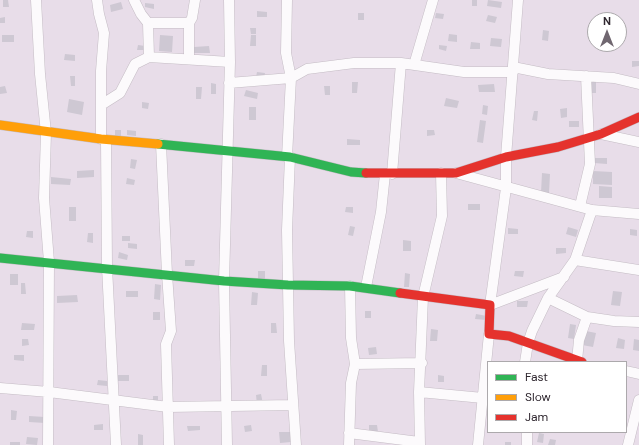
<!DOCTYPE html>
<style>
body{margin:0}
#map{position:relative;width:639px;height:445px;overflow:hidden;background:#e8dde9;font-family:"DM Sans",sans-serif}
canvas{display:block}
.legend{position:absolute;left:487px;top:361px;width:140px;height:72px;box-sizing:border-box;background:#fff;border:1px solid #aca9ac;margin:0;padding:5px 7px;list-style:none;font-size:12px;color:#2f272f}
.legend li{display:flex;align-items:center;gap:8px;height:20px}
.legend b{width:20px;border:1px solid #aca9ac}
.north{position:absolute;left:587px;top:12px;width:40px;height:40px;box-sizing:border-box;background:#fff;border:1px solid #aca9ac;border-radius:50%;rotate:0deg;font-size:11px;font-weight:700;line-height:16px;text-align:center;color:#2f272f}
.north::after{content:'';display:block;margin:auto;width:14px;height:18px;background:#706770;clip-path:polygon(50% 0,100% 100%,50% 72%,0 100%)}
</style>
<div id="map">
<canvas width="639" height="445"></canvas>
<ul class="legend">
<li><b style="height:5px;background:#30b455"></b>Fast</li>
<li><b style="height:5px;background:#ff9f0a"></b>Slow</li>
<li><b style="height:5px;background:#e5322d"></b>Jam</li>
</ul>
<div class="north">N</div>
</div>
<script>
const g = document.querySelector('canvas').getContext('2d');
g.lineJoin = 'round';
function fill(path, color) { g.fillStyle = color; g.fill(path, 'evenodd'); }
const toPath = rows => new Path2D(rows.map(r => 'M' + r).join(''));
function stroke(path, color, width, dash) { g.strokeStyle = color; g.lineWidth = width; g.lineCap = dash ? 'butt' : 'round'; g.setLineDash(dash || []); g.stroke(path); }
fill(toPath([
 [3,0,8,0,9,7,3,7],
 [472,0,477,0,477,6,472,6],
 [488,0,502,2,501,8,487,6],
 [121,2,123,9,111,12,110,5],
 [145,3,154,4,154,9,145,7],
 [257,11,267,12,267,17,257,17],
 [358,13,364,13,364,20,358,20],
 [436,13,444,14,443,19,435,18],
 [488,15,497,17,495,23,486,21],
 [5,17,5,23,0,23,0,18],
 [250,28,256,28,256,34,251,34],
 [543,30,549,31,548,41,542,40],
 [449,34,457,35,457,42,448,41],
 [2,35,14,35,14,42,2,42],
 [160,35,173,36,172,52,159,51],
 [251,35,256,35,256,46,250,46],
 [491,38,502,39,501,47,490,46],
 [471,42,480,43,480,49,470,49],
 [138,45,145,46,145,50,137,50],
 [439,45,447,46,446,51,439,49],
 [209,46,210,53,194,53,194,47],
 [65,54,75,55,75,61,64,60],
 [632,61,639,61,639,66,632,67],
 [257,72,265,73,264,78,256,77],
 [70,76,75,76,75,86,71,86],
 [352,82,358,82,357,93,352,93],
 [591,82,596,82,596,93,591,93],
 [211,83,216,84,216,94,211,94],
 [494,84,495,92,479,92,478,85],
 [5,86,7,93,0,94,0,87],
 [324,86,330,86,330,95,325,95],
 [196,87,202,87,201,99,196,99],
 [246,90,258,93,257,99,244,96],
 [446,98,459,101,457,108,444,106],
 [69,99,84,102,82,115,67,112],
 [142,102,149,103,148,109,142,108],
 [483,105,488,106,487,115,482,114],
 [249,107,256,107,256,120,249,120],
 [567,108,567,117,561,118,560,109],
 [534,111,538,111,537,121,532,120],
 [480,120,486,121,483,143,477,142],
 [569,121,579,121,579,127,569,127],
 [115,130,121,130,121,138,115,138],
 [127,130,136,131,136,136,127,135],
 [427,130,434,130,435,135,427,136],
 [347,139,360,140,360,145,347,145],
 [594,158,607,158,607,164,594,163],
 [131,159,137,160,135,169,130,168],
 [94,170,94,177,77,178,77,171],
 [593,171,612,172,612,185,593,184],
 [542,173,550,174,549,193,541,193],
 [51,177,71,179,70,185,51,184],
 [127,178,135,180,134,185,126,184],
 [599,186,612,187,612,198,599,198],
 [468,204,480,204,480,210,468,210],
 [69,207,76,207,76,221,69,221],
 [346,207,353,207,353,213,345,212],
 [350,226,355,227,353,236,348,235],
 [568,227,578,230,576,237,566,234],
 [508,228,518,229,518,234,508,234],
 [630,229,637,230,637,236,630,235],
 [27,231,33,231,33,238,26,237],
 [88,233,93,233,93,243,87,242],
 [122,236,130,236,130,241,122,241],
 [403,240,411,241,411,251,403,251],
 [128,243,137,244,137,249,128,248],
 [556,248,566,248,566,253,556,254],
 [119,252,128,255,127,260,118,258],
 [185,260,195,260,194,266,185,266],
 [258,271,265,271,265,283,258,283],
 [515,271,524,271,523,277,514,276],
 [405,273,410,274,409,287,404,287],
 [10,274,18,274,18,285,10,285],
 [21,283,25,283,26,294,21,294],
 [155,284,161,285,160,300,154,299],
 [126,291,138,291,138,297,126,297],
 [613,291,622,292,620,306,611,305],
 [252,292,258,293,257,305,251,305],
 [77,295,78,302,57,303,57,296],
 [517,301,528,301,527,307,517,307],
 [365,311,371,311,371,318,365,318],
 [153,312,160,312,160,320,153,320],
 [476,314,487,316,486,320,475,319],
 [22,323,35,324,34,330,21,330],
 [271,323,276,323,277,333,271,333],
 [570,324,576,325,574,339,568,338],
 [431,329,438,330,437,341,430,341],
 [586,331,596,333,593,347,582,345],
 [618,338,625,340,624,349,616,348],
 [22,339,28,339,29,345,22,346],
 [634,339,639,340,639,351,633,350],
 [376,347,377,354,369,355,368,348],
 [14,355,24,355,24,361,14,360],
 [262,365,267,365,267,376,261,376],
 [117,375,129,375,129,381,116,381],
 [438,375,444,376,444,382,438,382],
 [98,380,107,381,107,386,97,385],
 [261,394,263,404,257,405,256,395],
 [153,396,158,396,158,407,153,407],
 [11,410,17,411,16,420,11,420],
 [29,416,45,417,45,423,29,422],
 [103,424,103,430,94,430,94,425],
 [251,425,252,431,245,432,244,426],
 [369,425,377,425,378,432,369,432],
 [187,426,200,426,200,430,188,431],
 [279,432,290,432,291,442,280,443],
 [539,433,544,434,543,443,537,442],
 [138,434,143,435,143,445,138,445],
 [27,437,38,438,37,445,26,444],
 [550,439,556,440,555,445,548,445],
 [10,442,20,442,20,445,10,445],
 [505,442,511,442,511,445,505,445]
]), '#cec8d3');
const street = toPath([
 [36,0,40,74,46,133,44,198,49,262,48,445],
 [97,0,99,14,104,33,101,71,101,139],
 [518,0,506,157,506,188,490,305,564,277],
 [148,23,189,23],
 [149,57,230,62],
 [189,58,189,23,192,18,195,0],
 [414,65,433,0],
 [513,67,548,74,614,78,639,84],
 [229,83,291,78,307,69,354,63,401,63,464,72,513,72],
 [101,105,120,93,135,64,149,57,148,23,141,14,134,0],
 [601,134,639,142],
 [106,140,107,267,116,445],
 [161,144,167,274,171,331,166,344,169,445],
 [287,157,291,78,286,53,287,0],
 [290,157,287,230,288,285,289,341,296,445],
 [456,173,592,210,639,214],
 [392,174,401,63],
 [580,206,590,164,586,76],
 [575,260,639,270],
 [366,287,381,212,385,174],
 [548,298,587,317,579,340,577,361],
 [587,317,614,321,639,322],
 [525,362,528,343,532,331,548,298,575,260,592,210],
 [355,364,422,363],
 [626,371,639,374],
 [0,388,49,392,168,407,293,405],
 [419,392,483,398],
 [527,432,527,445],
 [349,433,419,442],
 [227,445,224,281,230,62,229,0],
 [349,445,351,383,355,364,351,338,350,286],
 [420,445,419,392,423,297,442,216,441,173],
 [478,445,489,334],
 [628,445,639,400]
]);
const fast = toPath([
 [158,144,290,157,351,172,366,173],
 [0,258,224,281,288,285,350,286,400,293]
]);
const slow = toPath([
 [0,125,101,139,158,144]
]);
const jam = toPath([
 [366,173,456,173,506,157,558,147,601,134,639,117],
 [400,293,490,305,489,334,509,336,582,362]
]);
stroke(street, '#c4bcc4', 11);
stroke(fast, '#c4bcc4', 10);
stroke(slow, '#c4bcc4', 10);
stroke(jam, '#c4bcc4', 10);
stroke(street, '#fcfafc', 10);
stroke(fast, '#30b455', 9);
stroke(slow, '#ff9f0a', 9);
stroke(jam, '#e5322d', 9);
</script>
